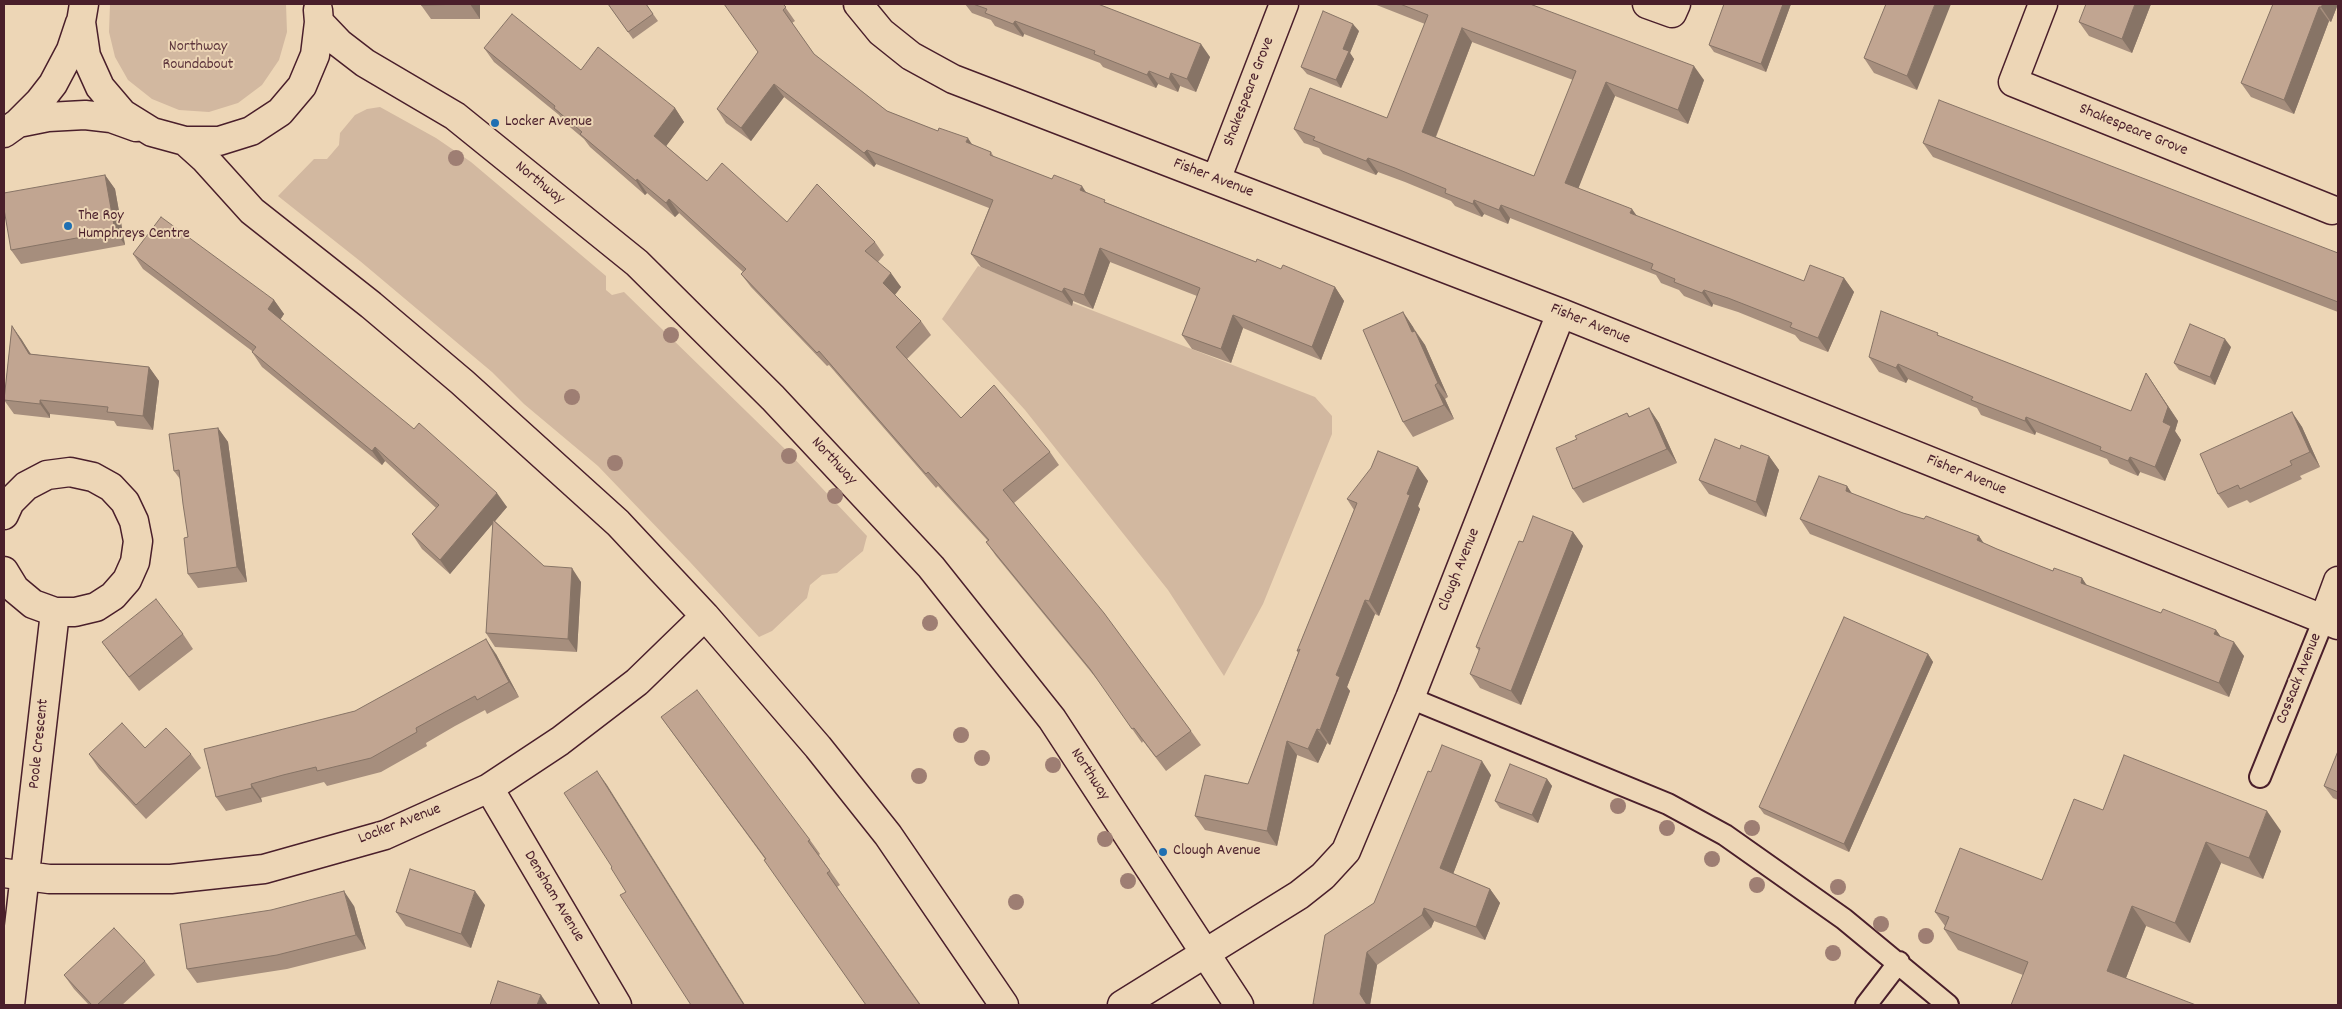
<!DOCTYPE html>
<style>
body{margin:0}
#map{position:relative;width:2342px;height:1009px;overflow:hidden;background:#edd6b6;font-family:Dekko,sans-serif}
canvas{display:block}
.frame{position:absolute;inset:0;border:5px solid #4a1f2b;pointer-events:none}
</style>
<div id="map">
<canvas width="2342" height="1009"></canvas>
<div class="frame"></div>
</div>
<script>
const g = document.querySelector('canvas').getContext('2d');
g.lineJoin = 'round';
function fill(path, color) { g.fillStyle = color; g.fill(path, 'evenodd'); }
const toPath = rows => new Path2D(rows.map(r => 'M' + r).join(''));
function stroke(path, color, width, dash) { g.strokeStyle = color; g.lineWidth = width; g.lineCap = dash ? 'butt' : 'round'; g.setLineDash(dash || []); g.stroke(path); }
function write(font, color, halo, rows, align = 'center') {
  g.font = font + ' Dekko,sans-serif'; g.lineWidth = 4; g.setLineDash([]); g.textBaseline = 'middle'; g.strokeStyle = halo; g.fillStyle = color; for (const [text, x, y, turn = 0] of rows) {
    g.save(); g.translate(x, y); g.rotate((+turn || 0) * Math.PI / 180); g.textAlign = isNaN(turn) ? turn : align; if (halo) g.strokeText(text, 0, 0); g.fillText(text, 0, 0); g.restore();
  }
}
fill(toPath([
 [110,4,286,4,287,32,279,60,262,85,238,103,209,112,179,110,152,99,128,80,115,57,109,32],
 [380,107,436,138,471,162,606,276,606,290,612,295,624,292,789,453,867,536,863,551,837,573,822,575,810,585,807,598,772,631,759,637,690,562,598,466,524,404,492,372,360,261,278,196,314,159,327,159,339,145,340,133,355,115,367,109],
 [978,266,1315,397,1332,416,1332,434,1263,604,1224,676,1168,590,1025,410,942,319]
]), '#d2b8a0');
const lane = toPath([
 [1410,698,1668,804,1725,835,1844,919,1948,1005],
 [2260,777,2324,619],
 [1866,1005,1899,962]
]);
const street = toPath([
 [84,4,81,22,86,56,100,87,123,114,152,132,185,141,219,141,251,131,280,112,302,86,315,55,319,22,318,10],
 [858,4,881,32,911,56,953,79,1561,313,2338,625],
 [1647,4,1672,13,1676,4],
 [2043,4,2013,82,2332,210],
 [319,22,339,43,365,63,455,116,637,263,773,398,931,567,1052,719,1239,1005],
 [18,123,48,117,85,115,111,118,136,127],
 [4,133,18,123,39,102,53,84,71,50,80,23],
 [185,141,205,159,252,211,371,305,462,382,618,523,705,616,818,747,888,835,1004,1005],
 [1216,180,1284,4],
 [4,515,10,502,26,486,47,475,70,472,93,477,111,487,125,502,134,521,138,541,135,562,127,580,113,596,96,607,75,612,55,612,33,604,15,589,4,571],
 [2324,619,2338,581],
 [489,788,617,1005],
 [4,873,49,879,171,879,264,869,385,835,489,788,560,741,637,682,705,616],
 [10,1005,55,612],
 [1122,1005,1299,895,1323,876,1346,851,1410,698,1561,313]
]);
stroke(lane, '#4a1f2b', 24);
stroke(street, '#4a1f2b', 31);
stroke(lane, '#edd6b6', 20);
stroke(street, '#edd6b6', 28);
g.fillStyle = '#9e7e73';
for (const [x, y] of [
 [456,158],
 [671,335],
 [572,397],
 [789,456],
 [615,463],
 [835,496],
 [930,623],
 [961,735],
 [982,758],
 [1053,765],
 [919,776],
 [1618,806],
 [1667,828],
 [1752,828],
 [1105,839],
 [1712,859],
 [1128,881],
 [1757,885],
 [1838,887],
 [1016,902],
 [1881,924],
 [1926,936],
 [1833,953]
]) { g.beginPath(); g.arc(x, y, 8, 0, 2 * Math.PI); g.fill(); }
fill(toPath([
 [480,4,480,19,431,19,421,5],
 [608,4,646,4,658,21,633,39],
 [783,4,795,21,792,23,814,54,887,111,991,152,994,157,1086,192,1107,203,1256,262,1281,269,1335,287,1344,301,1321,360,1243,328,1231,363,1192,349,1182,335,1197,296,1110,262,1093,309,1073,301,1072,306,981,267,971,254,989,208,876,164,874,167,784,97,751,141,726,123,717,109,758,52],
 [965,4,1098,4,1210,57,1196,92,1180,86,1178,92,1158,84,1156,88,1103,67,1100,63,1024,34,1023,37,995,26,991,20,972,13],
 [1374,4,1530,4,1704,80,1688,124,1615,96,1578,188,1636,216,1804,281,1844,278,1854,292,1828,352,1800,341,1795,335,1738,312,1713,304,1712,307,1684,296,1679,290,1661,283,1656,275,1510,218,1508,224,1484,214,1482,217,1455,206,1451,201,1405,182,1378,172,1376,175,1323,154,1319,148,1304,143,1294,129,1387,118,1425,24],
 [1472,42,1573,80,1534,176,1436,137],
 [1724,4,1791,4,1766,72,1714,52,1709,45],
 [1886,4,1917,90,1874,73,1864,58],
 [2151,4,2132,53,2089,36,2079,22],
 [2273,4,2338,4,2331,22,2329,21,2294,114,2251,97,2241,83],
 [1359,31,1350,53,1354,59,1341,88,1307,74,1301,67],
 [484,48,581,70,675,108,684,122,666,146,707,181,787,222,875,242,884,255,878,262,901,287,895,295,921,321,931,335,907,359,961,418,1050,452,1059,465,1014,503,1191,731,1201,745,1166,771,1143,741,1142,743,1100,683,996,556,986,542,988,541,938,486,936,488,829,365,827,366,751,287,741,274,743,272,679,213,675,217,647,193,645,195,590,147,584,139,564,122,559,115,494,62],
 [1923,143,2338,253,2338,312,1933,157],
 [105,175,115,189,125,245,21,264,11,250],
 [133,254,274,300,284,314,280,320,507,507,495,521,544,566,581,582,577,652,495,647,486,633,493,523,450,574,422,549,412,534,436,508,385,461,382,465,262,367,252,352,252,351,143,269],
 [1403,312,1425,345,1448,397,1445,399,1454,419,1413,437,1403,422],
 [12,326,31,354,149,367,159,381,153,430,117,426,114,421,50,414,50,418,14,414,4,400],
 [1940,337,2131,411,2146,373,2178,421,2175,431,2181,440,2165,481,2140,472,2138,476,2110,464,2107,459,2036,432,2035,435,1981,415,1977,408,1908,379,1906,383,1879,372,1869,357],
 [2231,347,2215,385,2179,370,2174,363],
 [1649,408,1659,423,1677,463,1583,503,1573,489,1577,439,1627,413,1630,417],
 [2292,412,2302,427,2320,467,2300,476,2302,479,2250,503,2247,500,2228,508,2218,494],
 [218,428,228,442,247,582,198,588,188,574,188,537,180,479,174,471],
 [1769,456,1779,470,1766,517,1709,494,1699,480],
 [1418,467,1428,481,1418,506,1420,509,1379,616,1375,614,1354,669,1347,687,1350,691,1330,745,1327,743,1318,763,1297,755,1277,846,1205,830,1195,816,1248,784,1298,653,1297,651,1354,510,1347,499],
 [1847,486,1851,493,1903,513,1979,536,1983,543,1997,549,2053,571,2082,578,2086,585,2161,613,2216,630,2220,636,2244,656,2229,697,1810,534,1800,519],
 [1573,532,1583,546,1521,705,1480,688,1470,674,1479,651,1476,647,1523,542],
 [183,634,193,649,139,691,112,656,102,642],
 [496,654,519,697,487,714,485,710,455,726,426,743,427,746,381,772,327,786,324,782,293,790,261,798,262,802,226,811,216,797,355,711],
 [1928,654,1933,662,1849,852,1764,814,1759,807],
 [661,717,810,840,820,854,819,855,840,885,837,887,921,1005,866,1005,765,859],
 [145,748,191,754,201,768,146,819,99,769,89,754],
 [2338,751,2338,800,2333,798,2324,786],
 [1431,772,1491,775,1453,874,1490,889,1500,903,1485,940,1434,921,1431,928,1377,965,1370,1005,1314,1005,1313,1004,1374,903],
 [1547,779,1552,786,1538,823,1500,808,1495,801],
 [2103,810,2281,831,2263,879,2221,863,2190,943,2146,926,2126,978,2023,975,1958,950,1944,929,1945,926,1935,912,2042,880],
 [485,905,471,948,406,926,396,912],
 [354,906,366,949,287,969,197,983,187,969],
 [145,961,155,975,122,1005,89,1005,74,989,64,975]
]), '#a68e7d');
fill(toPath([
 [470,4,480,4,480,19],
 [1783,4,1791,4,1766,72,1761,64],
 [1935,4,1951,4,1917,90,1907,76],
 [2135,4,2151,4,2132,53,2122,39],
 [2323,4,2338,4,2331,22,2321,7],
 [2319,7,2329,21,2294,114,2284,100],
 [1015,21,1024,34,1023,37,1013,24],
 [1353,24,1359,31,1350,53,1354,59,1341,88,1336,80,1343,49],
 [1462,28,1472,42,1432,146,1422,132],
 [1201,44,1210,57,1196,92,1187,79],
 [1694,66,1704,80,1688,124,1678,110],
 [1149,71,1158,84,1156,88,1147,75],
 [1171,73,1180,86,1178,92,1169,79],
 [1606,82,1615,96,1575,197,1565,183],
 [774,84,784,97,751,141,741,128],
 [675,108,684,122,664,149,654,136],
 [968,138,977,152,966,142],
 [867,150,876,164,874,167,864,153],
 [1368,158,1378,172,1376,175,1366,161],
 [105,175,115,189,125,245,115,231],
 [637,179,647,193,645,195,636,181],
 [1082,186,1091,200,1080,190],
 [669,199,679,213,675,217,666,203],
 [1474,200,1484,214,1482,217,1473,204],
 [1501,205,1510,218,1508,224,1499,210],
 [1632,209,1642,223,1630,213],
 [1100,248,1110,262,1093,309,1084,295],
 [891,273,901,287,893,297,883,283],
 [1844,278,1854,292,1828,352,1818,338],
 [1335,287,1344,301,1321,360,1312,347],
 [1064,288,1073,301,1072,306,1062,292],
 [1704,290,1713,304,1712,307,1702,293],
 [274,300,284,314,278,323,268,309],
 [1403,312,1413,327,1422,347,1412,332],
 [1233,315,1243,328,1231,363,1221,349],
 [12,326,22,340,39,368,29,354],
 [1415,331,1425,345,1448,397,1438,383],
 [2225,339,2231,347,2215,385,2210,377],
 [1898,364,1908,379,1906,383,1896,368],
 [149,367,159,381,153,430,143,416],
 [2146,373,2178,421,2175,431,2181,440,2165,481,2155,467,2163,422],
 [1435,385,1445,399,1454,419,1444,405],
 [40,400,50,414,50,418,40,404],
 [1649,408,1659,423,1677,463,1667,449],
 [2292,412,2302,427,2320,467,2310,452],
 [2026,417,2036,432,2035,435,2025,421],
 [218,428,228,442,247,582,237,567],
 [375,447,385,461,382,465,372,451],
 [1769,456,1779,470,1766,517,1756,502],
 [2130,457,2140,472,2138,476,2128,461],
 [1418,467,1428,481,1418,506,1420,509,1379,616,1369,601,1407,494],
 [1847,486,1857,501,1846,491],
 [497,493,507,507,450,574,440,560],
 [1573,532,1583,546,1521,705,1511,691],
 [1979,536,1989,551,1977,540],
 [572,568,581,582,577,652,568,639],
 [2082,578,2092,593,2081,583],
 [1365,600,1375,614,1354,669,1347,687,1350,691,1330,745,1320,730,1336,675,1344,655],
 [2216,630,2226,644,2214,634],
 [486,639,496,654,519,697,509,682],
 [2234,642,2244,656,2229,697,2219,683],
 [1928,654,1933,662,1849,852,1844,844],
 [1317,729,1327,743,1318,763,1308,749],
 [1287,741,1297,755,1277,846,1267,831],
 [1482,761,1491,775,1450,882,1440,868],
 [597,771,607,785,745,1005,744,1005],
 [1547,779,1552,786,1538,823,1532,815],
 [251,784,261,798,262,802,252,788],
 [2267,811,2281,831,2263,879,2249,858],
 [2206,842,2221,863,2190,943,2175,923],
 [1490,889,1500,903,1485,940,1476,927],
 [344,891,354,906,366,949,356,935],
 [475,891,485,905,471,948,461,934],
 [2132,906,2146,926,2121,991,2107,971],
 [1424,908,1434,921,1431,928,1422,915],
 [1367,952,1377,965,1370,1005,1367,1005,1360,994],
 [541,995,548,1005,537,1005]
]), '#877466');
const building = toPath([
 [421,4,470,4,421,5,421,4],
 [608,4,646,4,653,14,628,32,608,4],
 [724,4,783,4,786,7,783,10,814,54,887,111,938,131,939,128,968,138,966,142,991,152,990,155,1052,179,1054,175,1082,186,1080,190,1105,200,1104,202,1164,226,1256,262,1257,259,1281,269,1283,265,1335,287,1312,347,1233,315,1221,349,1182,335,1200,288,1100,248,1084,295,1064,288,1062,292,971,254,993,200,867,150,864,153,774,84,741,128,717,109,758,52,724,4],
 [973,4,1098,4,1201,44,1187,79,1171,73,1169,79,1149,71,1147,75,1094,54,1095,51,1015,21,1013,24,985,13,987,9,973,4],
 [1400,4,1530,4,1694,66,1678,110,1606,82,1565,183,1632,209,1630,213,1804,281,1810,265,1844,278,1818,338,1790,327,1792,323,1728,298,1704,290,1702,293,1674,282,1675,279,1651,269,1653,264,1501,205,1499,210,1474,200,1473,204,1445,193,1446,189,1395,168,1368,158,1366,161,1313,140,1315,137,1294,129,1310,88,1387,118,1428,15,1400,4],
 [1462,28,1576,71,1534,176,1422,132,1462,28],
 [1724,4,1783,4,1761,64,1709,45,1724,4],
 [1886,4,1935,4,1907,76,1864,58,1886,4],
 [2086,4,2135,4,2122,39,2079,22,2086,4],
 [2273,4,2323,4,2321,7,2319,7,2284,100,2241,83,2273,4],
 [1323,11,1353,24,1343,49,1349,51,1336,80,1301,67,1323,11],
 [512,14,581,70,598,47,675,108,654,136,707,181,722,163,787,222,817,184,875,242,865,251,891,273,883,283,921,321,896,347,961,418,994,385,1050,452,1003,490,1104,613,1191,731,1156,757,1134,728,1132,729,1090,669,986,542,989,540,928,472,926,474,819,351,817,353,741,274,746,269,669,199,666,203,637,179,636,181,580,134,582,132,554,108,555,106,484,48,512,14],
 [1939,100,2338,253,2338,302,1923,143,1939,100],
 [105,175,115,231,11,250,4,209,4,193,105,175],
 [161,217,274,300,268,309,414,429,419,423,497,493,440,560,412,534,439,505,375,447,372,451,252,352,256,347,133,254,161,217],
 [1881,311,1938,333,1937,335,2131,411,2146,373,2168,407,2163,422,2171,426,2155,467,2130,457,2128,461,2100,450,2101,447,2026,417,2025,421,1971,400,1973,397,1898,364,1896,368,1869,357,1881,311],
 [1403,312,1412,332,1415,331,1438,383,1435,385,1444,405,1403,422,1363,330,1403,312],
 [2190,324,2225,339,2210,377,2174,363,2190,324],
 [12,326,29,354,149,367,143,416,107,412,108,407,40,400,40,404,4,400,12,326],
 [1649,408,1667,449,1573,489,1556,448,1577,439,1575,436,1627,413,1629,417,1649,408],
 [2292,412,2310,452,2290,461,2292,465,2240,489,2238,485,2218,494,2200,454,2292,412],
 [218,428,237,567,188,574,184,538,188,537,183,504,179,470,174,471,169,434,218,428],
 [1715,439,1740,449,1741,445,1769,456,1756,502,1699,480,1715,439],
 [1378,451,1418,467,1407,494,1410,495,1369,601,1365,600,1344,655,1336,675,1340,677,1320,730,1317,729,1308,749,1287,741,1267,831,1195,816,1205,775,1248,784,1300,649,1297,651,1357,503,1347,499,1371,468,1378,451],
 [1819,476,1847,486,1846,491,1903,513,1924,519,1926,516,1979,536,1977,540,1997,549,2053,571,2054,568,2082,578,2081,583,2161,613,2163,609,2216,630,2214,634,2234,642,2219,683,1800,519,1819,476],
 [1533,516,1573,532,1511,691,1470,674,1480,648,1476,647,1482,632,1519,541,1523,542,1533,516],
 [493,520,544,566,572,568,568,639,486,633,493,520],
 [156,599,183,634,129,677,102,642,156,599],
 [1844,617,1928,654,1844,844,1759,807,1844,617],
 [486,639,509,682,477,700,475,696,445,712,416,728,417,732,371,758,317,771,316,767,283,775,251,784,252,788,216,797,204,749,355,711,486,639],
 [697,690,810,840,808,841,830,871,827,873,920,1005,866,1005,764,860,766,859,661,717,697,690],
 [122,723,145,748,166,728,191,754,136,805,89,754,122,723],
 [1442,745,1482,761,1440,868,1490,889,1476,927,1424,908,1422,915,1367,952,1360,994,1367,1005,1319,1005,1313,1004,1325,935,1374,903,1428,771,1431,772,1442,745],
 [2338,751,2338,792,2324,786,2338,751],
 [2124,755,2267,811,2249,858,2206,842,2175,923,2132,906,2107,971,2196,1005,2011,1005,2028,962,1944,929,1949,917,1935,912,1960,848,2042,880,2074,799,2103,810,2124,755],
 [1510,764,1547,779,1532,815,1495,801,1510,764],
 [597,771,744,1005,691,1005,620,895,626,892,611,868,612,867,564,793,597,771],
 [410,869,475,891,461,934,396,912,410,869],
 [344,891,356,935,277,955,187,969,180,924,271,910,344,891],
 [114,928,145,961,97,1005,92,1005,64,975,114,928],
 [498,981,541,995,537,1005,490,1005,498,981]
]);
fill(building, '#c1a591');
stroke(building, '#877466', 1);
for (const [x, y, r, color] of [
 [495,123,5,"#1f6fb2"],
 [68,226,5,"#1f6fb2"],
 [1163,852,5,"#1f6fb2"]
]) { const dot = new Path2D(); dot.arc(x, y, r, 0, 2 * Math.PI); g.fillStyle = color; g.fill(dot); stroke(dot, '#edd6b6', 2); }
write('16px', '#5e363d', '#edd6b6', [
 ["Northway",198,48],
 ["Roundabout",198,66]
]);
write('16px', '#4a1f2b', '#edd6b6', [
 ["Shakespeare Grove",1250,92,-69],
 ["Shakespeare Grove",2133,131,22],
 ["Fisher Avenue",1213,179,21],
 ["Northway",539,184,39],
 ["Fisher Avenue",1590,325,22],
 ["Northway",833,462,47],
 ["Fisher Avenue",1966,476,22],
 ["Clough Avenue",1460,570,-68],
 ["Cossack Avenue",2300,679,-68],
 ["Poole Crescent",40,744,-84],
 ["Northway",1089,775,57],
 ["Locker Avenue",400,825,-21],
 ["Densham Avenue",553,897,59]
]);
write('16px', '#4a1f2b', '#edd6b6', [
 ["Locker Avenue",505,123],
 ["The Roy",78,217],
 ["Humphreys Centre",78,235],
 ["Clough Avenue",1173,852]
], 'left');
</script>
